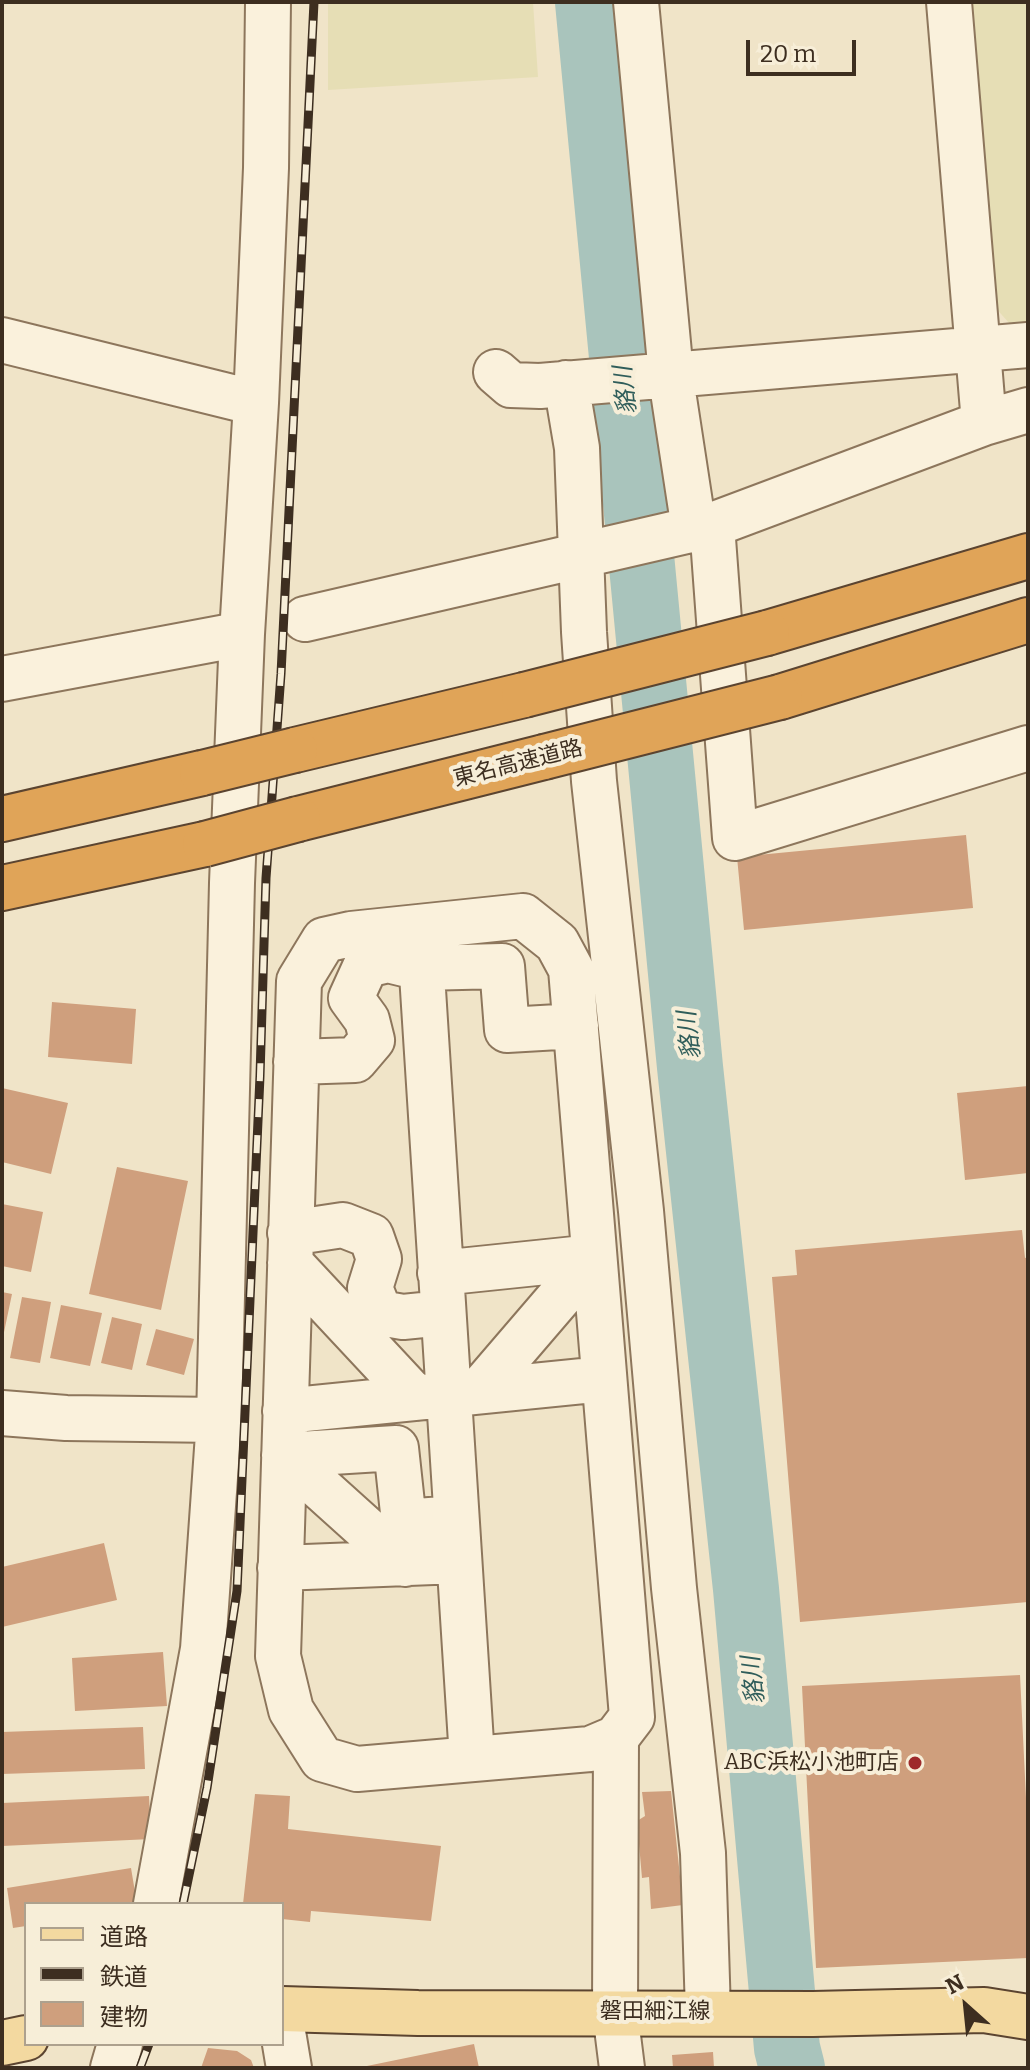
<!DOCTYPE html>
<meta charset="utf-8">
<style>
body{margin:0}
#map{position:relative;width:1030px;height:2070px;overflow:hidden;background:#f0e4c8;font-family:Bitter,"Noto Sans JP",serif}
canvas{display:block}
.frame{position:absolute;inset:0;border:4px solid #3d2e20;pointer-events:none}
.legend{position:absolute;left:24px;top:1902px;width:260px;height:144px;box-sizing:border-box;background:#f7eed8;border:2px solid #ada18e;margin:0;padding:10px 14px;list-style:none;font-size:24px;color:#3d2e20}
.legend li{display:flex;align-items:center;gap:16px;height:40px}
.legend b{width:40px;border:2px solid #ada18e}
.north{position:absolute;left:926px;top:1966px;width:80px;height:80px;-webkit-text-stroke:6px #f7eed8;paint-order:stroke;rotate:333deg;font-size:22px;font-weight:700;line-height:32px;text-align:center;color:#3d2e20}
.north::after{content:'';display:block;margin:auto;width:28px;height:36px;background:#3d2e20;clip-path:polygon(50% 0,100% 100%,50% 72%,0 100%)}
.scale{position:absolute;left:746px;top:40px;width:110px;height:36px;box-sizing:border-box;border:4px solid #3d2e20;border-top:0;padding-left:10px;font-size:24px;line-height:28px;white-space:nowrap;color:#3d2e20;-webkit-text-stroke:6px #f7eed8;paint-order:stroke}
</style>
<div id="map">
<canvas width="1030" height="2070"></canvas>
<div class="frame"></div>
<ul class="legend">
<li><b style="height:10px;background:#f3d9a0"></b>道路</li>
<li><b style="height:10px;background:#3d2e20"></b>鉄道</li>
<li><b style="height:22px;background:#cf9f7d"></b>建物</li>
</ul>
<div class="north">N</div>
<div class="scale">20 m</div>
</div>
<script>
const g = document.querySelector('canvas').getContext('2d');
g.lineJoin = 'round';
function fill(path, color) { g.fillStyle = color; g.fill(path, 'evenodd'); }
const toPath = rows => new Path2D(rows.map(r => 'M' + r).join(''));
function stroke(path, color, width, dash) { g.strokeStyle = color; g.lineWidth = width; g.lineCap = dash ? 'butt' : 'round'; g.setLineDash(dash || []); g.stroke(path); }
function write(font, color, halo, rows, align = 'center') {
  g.font = font + ' Bitter,"Noto Sans JP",serif'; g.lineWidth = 8; g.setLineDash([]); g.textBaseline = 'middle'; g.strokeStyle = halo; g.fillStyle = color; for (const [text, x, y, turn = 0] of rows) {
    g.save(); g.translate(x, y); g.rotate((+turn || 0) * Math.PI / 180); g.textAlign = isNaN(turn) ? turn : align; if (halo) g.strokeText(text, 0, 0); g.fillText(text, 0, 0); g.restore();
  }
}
fill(toPath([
 [328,2,533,2,538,77,328,90],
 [966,2,1028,2,1028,323,1010,324,993,305]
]), '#e6deb5');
stroke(toPath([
 [588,2,690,1067,746,1589,787,2048,792,2068]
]), '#a9c4bc', 66);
fill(toPath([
 [966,835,973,908,744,930,737,857],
 [52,1002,136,1009,132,1064,48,1057],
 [1028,1086,1028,1173,965,1180,957,1093],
 [2,1088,68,1103,51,1174,2,1162],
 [117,1167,188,1181,161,1310,89,1294],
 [2,1204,43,1212,31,1272,2,1266],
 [1022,1230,1025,1258,1028,1257,1028,1602,800,1622,772,1277,797,1275,795,1250],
 [2,1292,12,1294,3,1337,2,1337],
 [22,1297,51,1302,40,1363,10,1358],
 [61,1305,102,1313,90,1366,50,1358],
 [112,1317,142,1324,132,1370,101,1363],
 [156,1329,194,1339,184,1375,146,1365],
 [104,1543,117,1600,2,1627,2,1567],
 [163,1652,167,1706,75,1711,72,1658],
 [1020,1675,1028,1839,1028,1958,816,1968,802,1686],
 [143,1727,145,1769,2,1774,2,1732],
 [671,1791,683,1905,651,1909,649,1877,642,1878,637,1821,645,1816,642,1792],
 [255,1794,290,1796,288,1829,441,1846,431,1921,311,1911,310,1922,282,1919,282,1904,243,1904],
 [149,1796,151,1839,2,1846,2,1803],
 [131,1868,137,1904,26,1904,26,1926,13,1928,7,1888],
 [474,2044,479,2068,362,2068,362,2067],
 [208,2048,237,2051,251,2060,254,2068,201,2068],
 [713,2052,714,2068,673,2068,672,2055]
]), '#cf9f7d');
const minor = toPath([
 [636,2,672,385,694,529],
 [949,2,984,423],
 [2,340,256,403,242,634,232,883,219,1420,66,1418,2,1413],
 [496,372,511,385,540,386,1028,345],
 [566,383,577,448,584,632,594,781,641,1211,674,1588,703,1853,708,2012],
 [256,403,266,168,268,2],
 [712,525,735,838,1028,748],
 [305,619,712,525,984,423,1028,410],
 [2,679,242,634],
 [523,916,557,943,571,969,632,1717,616,1738,590,1749,357,1769,322,1759,291,1710,278,1656,299,981,324,940,351,934,523,916],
 [419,927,472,1758],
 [296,1062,355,1060,372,1040,367,1020,351,998,366,965,388,960,421,968,502,966,507,1030,576,1026],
 [290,1233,343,1225,371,1236,379,1259,370,1288,380,1313,403,1317,443,1313],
 [290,1263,416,1398],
 [440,1273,594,1257],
 [479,1391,594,1257],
 [285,1411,603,1379],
 [284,1455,396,1448,404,1522,456,1518],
 [284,1455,405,1564],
 [280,1568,459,1561],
 [616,1738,615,2012,622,2068],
 [156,1904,203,1649,219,1420],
 [282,2026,289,2068],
 [113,2068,120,2044]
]);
const major = toPath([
 [282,2009,418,2013,813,2014,984,2010,1028,2017],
 [2,2043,26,2038]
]);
const highway = toPath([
 [767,633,1028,556],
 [780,697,1028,620],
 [295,750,524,695],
 [2,819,202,773],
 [298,819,544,757],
 [2,888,205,844]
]);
stroke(minor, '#8d765c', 48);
stroke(major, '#5b4430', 48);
stroke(highway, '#5b4430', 48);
stroke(minor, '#faf1dc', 44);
stroke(major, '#f3d9a0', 44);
stroke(highway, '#e0a458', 44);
const rail = toPath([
 [183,1904,207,1788,237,1591,260,1076,266,878,281,674,314,2],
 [140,2068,149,2044]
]);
stroke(rail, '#3d2e20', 9);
stroke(rail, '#f7eed8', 6, [18]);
const highwayBridge = toPath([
 [524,695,767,633],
 [544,757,780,697],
 [202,773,295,750],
 [205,844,298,819]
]);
stroke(highwayBridge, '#5b4430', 48, []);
stroke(highwayBridge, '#e0a458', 44);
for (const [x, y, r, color] of [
 [915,1763,8,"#9e2a2b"]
]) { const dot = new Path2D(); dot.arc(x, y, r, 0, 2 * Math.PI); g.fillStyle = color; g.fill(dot); stroke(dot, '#f7eed8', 3); }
write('22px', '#3d2e20', '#f7eed8', [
 ["東名高速道路",518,764,-14],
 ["磐田細江線",655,2012]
]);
write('22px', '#3d2e20', '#f7eed8', [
 ["ABC浜松小池町店",899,1763]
], 'right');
write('italic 24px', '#2f5d5a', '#f7eed8', [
 ["貉川",626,390,-96],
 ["貉川",690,1035,-96],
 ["貉川",754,1680,-96]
]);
</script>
